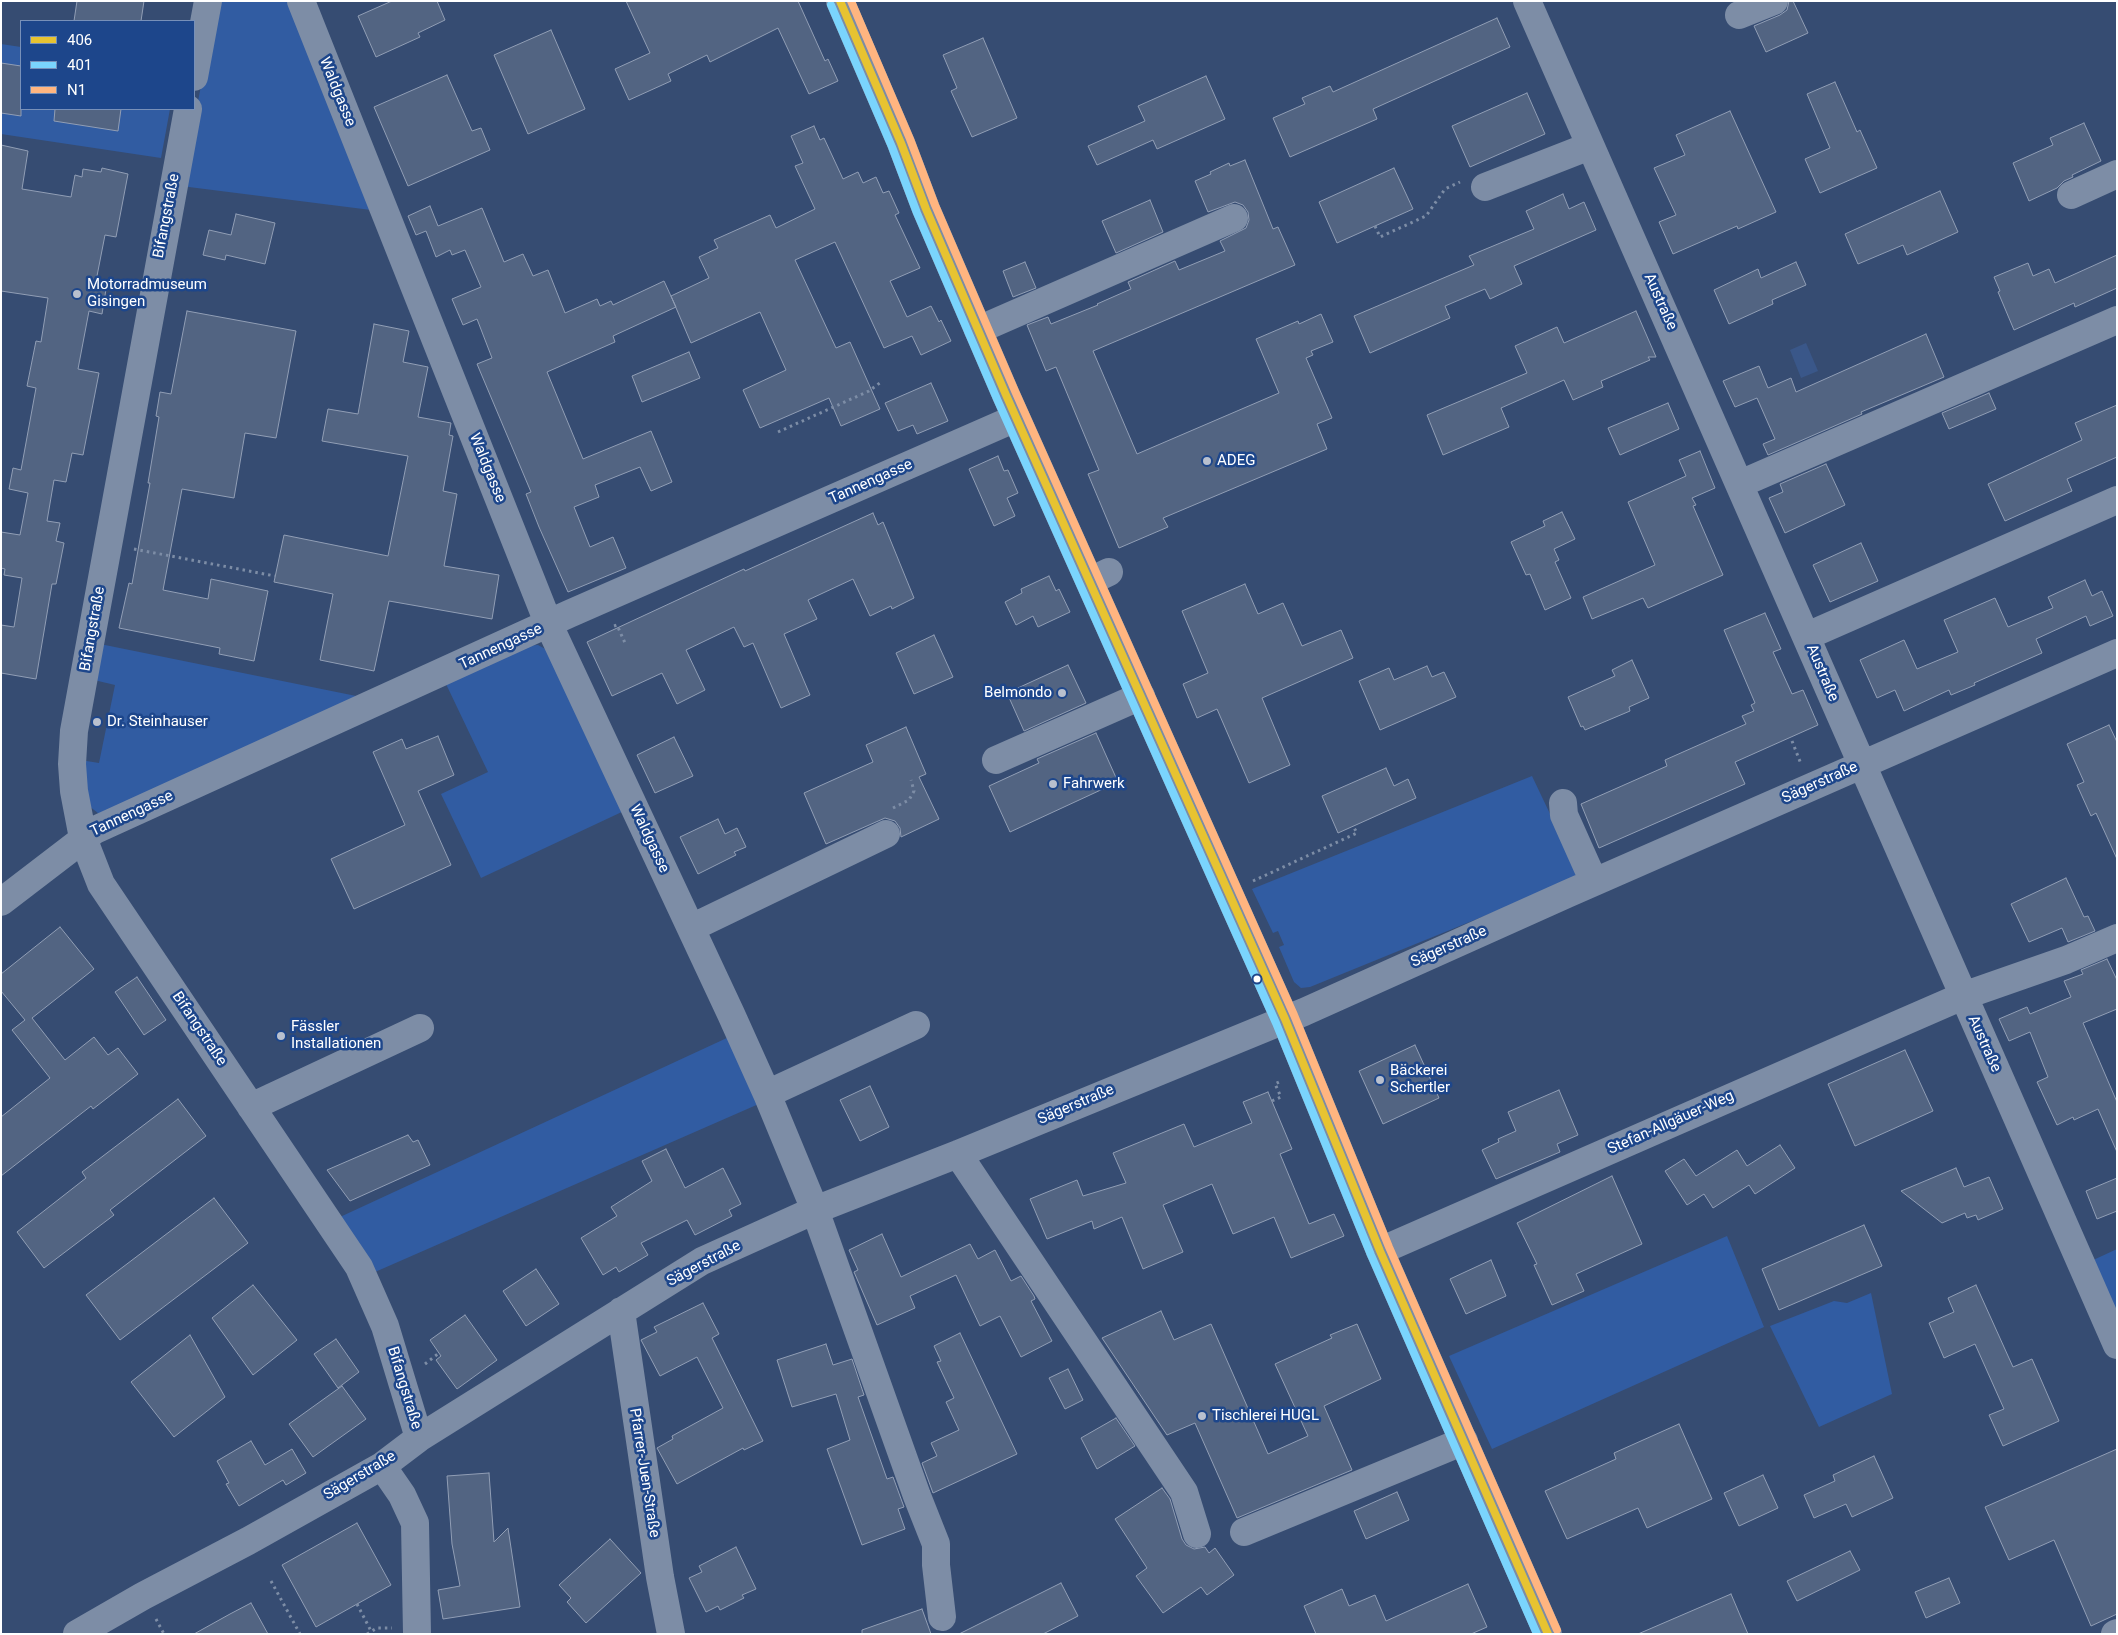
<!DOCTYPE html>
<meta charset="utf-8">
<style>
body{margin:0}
#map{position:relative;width:2118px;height:1635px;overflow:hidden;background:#364c72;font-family:Roboto,sans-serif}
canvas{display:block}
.frame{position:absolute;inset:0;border:2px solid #fff;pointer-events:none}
.legend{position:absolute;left:20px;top:20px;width:175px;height:90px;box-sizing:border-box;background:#1d468b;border:1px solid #7790b9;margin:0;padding:6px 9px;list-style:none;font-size:15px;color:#fff}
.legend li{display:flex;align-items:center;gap:10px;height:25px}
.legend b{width:25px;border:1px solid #7790b9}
</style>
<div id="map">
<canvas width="2118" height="1635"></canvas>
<div class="frame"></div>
<ul class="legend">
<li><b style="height:6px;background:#e7c331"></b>406</li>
<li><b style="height:6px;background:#7ad4fd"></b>401</li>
<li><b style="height:6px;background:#ffb580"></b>N1</li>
</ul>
</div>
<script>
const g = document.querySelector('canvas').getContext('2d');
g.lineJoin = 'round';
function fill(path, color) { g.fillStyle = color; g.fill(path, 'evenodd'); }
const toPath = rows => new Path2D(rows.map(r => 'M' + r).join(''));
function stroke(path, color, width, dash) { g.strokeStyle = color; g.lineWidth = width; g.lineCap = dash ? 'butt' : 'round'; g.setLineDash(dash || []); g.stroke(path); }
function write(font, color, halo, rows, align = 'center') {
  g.font = font + ' Roboto,sans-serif'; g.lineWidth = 5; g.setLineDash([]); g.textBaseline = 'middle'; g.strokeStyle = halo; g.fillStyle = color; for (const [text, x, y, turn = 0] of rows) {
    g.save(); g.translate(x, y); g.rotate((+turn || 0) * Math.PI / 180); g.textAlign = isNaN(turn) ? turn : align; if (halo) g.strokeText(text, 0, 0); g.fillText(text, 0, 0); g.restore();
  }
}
fill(toPath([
 [218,1,290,1,371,210,181,186],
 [1,44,21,47,21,109,170,109,161,158,1,134],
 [100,644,366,698,112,815,98,813,89,806,80,760,99,763,115,685,94,680],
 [538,645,549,651,626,810,481,878,441,794,488,772,446,684,526,646],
 [1532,776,1580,877,1310,987,1301,988,1294,982,1279,947,1284,945,1278,931,1273,933,1252,889],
 [729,1037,761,1103,375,1272,340,1217],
 [1727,1236,1764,1327,1492,1449,1449,1356],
 [2117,1249,2117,1317,2089,1262],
 [1871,1293,1892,1394,1819,1427,1770,1326,1834,1301,1847,1303]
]), '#315ca2');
fill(toPath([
 [1806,343,1818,371,1801,378,1790,350]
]), '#3a5789');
const building = toPath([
 [77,1,144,1,141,21,74,21,77,1],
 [392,1,437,1,445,20,418,33,420,37,376,57,358,16,392,1],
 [626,1,798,1,825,61,828,59,838,81,809,94,778,28,710,62,707,55,668,74,671,81,629,100,615,69,650,53,626,1],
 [1789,1,1793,1,1808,33,1766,52,1754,26,1780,15,1787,10,1789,1],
 [1497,18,1510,47,1373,109,1377,119,1290,157,1273,118,1305,104,1302,98,1330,86,1333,92,1497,18],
 [551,30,585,109,528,134,494,55,551,30],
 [983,38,1017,118,972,137,951,91,957,88,943,55,983,38],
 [1,63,21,66,21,116,1,113,1,63],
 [447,75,472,131,481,128,490,150,408,186,374,107,447,75],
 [1206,76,1225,119,1157,149,1153,140,1097,165,1088,146,1145,121,1138,106,1206,76],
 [1835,82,1857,132,1860,130,1877,168,1820,193,1805,159,1830,148,1807,94,1835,82],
 [1527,93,1545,134,1470,167,1452,126,1527,93],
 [55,109,121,109,118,131,54,121,55,109],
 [1730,111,1776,212,1738,229,1737,226,1673,254,1659,222,1676,215,1654,168,1685,155,1676,135,1730,111],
 [2084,123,2101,161,2072,175,2073,177,2064,181,2057,188,2029,201,2013,163,2053,145,2050,138,2084,123],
 [814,126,820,140,824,138,843,179,858,172,863,183,876,177,883,193,889,191,899,213,895,215,920,268,890,281,907,317,931,306,939,322,941,320,951,341,921,355,912,336,884,348,835,242,795,260,836,348,850,342,880,409,841,426,829,398,760,428,743,390,786,370,760,312,691,343,671,296,709,278,699,257,718,248,714,240,770,215,776,228,815,209,795,166,803,163,791,136,814,126],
 [1,145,28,151,22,189,71,197,75,175,82,177,83,169,101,172,102,168,128,174,116,237,105,235,96,281,107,283,102,314,89,311,78,369,99,373,83,455,72,453,66,482,54,480,47,521,60,523,56,541,64,543,56,584,52,584,36,679,1,673,1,625,14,627,22,578,4,575,5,569,1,568,1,532,20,535,28,493,9,489,13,468,21,470,36,388,27,386,36,341,41,342,48,298,1,291,1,145],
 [1245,160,1273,229,1278,227,1295,265,1093,351,1137,454,1279,393,1256,339,1298,321,1299,324,1321,314,1333,342,1311,351,1313,355,1306,358,1332,418,1317,424,1327,449,1163,518,1168,527,1119,548,1088,474,1099,470,1056,367,1046,371,1027,325,1048,317,1051,324,1098,305,1097,304,1131,289,1128,282,1175,261,1179,270,1225,251,1220,241,1246,228,1249,220,1248,212,1243,205,1235,202,1208,212,1195,181,1211,174,1210,172,1229,163,1230,166,1245,160],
 [1394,168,1413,209,1337,243,1319,202,1394,168],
 [1940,191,1958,232,1907,255,1903,245,1858,264,1845,234,1940,191],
 [1563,194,1569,209,1584,202,1596,230,1514,266,1522,284,1490,299,1485,289,1445,306,1450,318,1370,353,1354,316,1474,265,1469,256,1534,229,1526,211,1563,194],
 [1150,200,1163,232,1116,253,1102,221,1150,200],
 [430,206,438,226,482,208,504,262,523,254,533,276,548,270,565,313,597,299,600,306,611,301,613,305,664,281,676,307,613,336,615,342,547,372,583,459,651,431,672,482,651,491,640,467,595,485,599,497,574,507,590,547,613,537,626,568,568,592,539,527,526,494,531,492,477,364,492,358,477,319,463,325,452,299,481,287,465,250,452,255,450,250,436,257,426,231,416,235,408,216,430,206],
 [236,214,275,223,265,264,226,255,225,260,203,255,209,230,231,235,236,214],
 [2117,255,2117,288,2075,307,2074,303,2014,330,1998,292,2000,291,1994,277,2028,263,2033,276,2049,269,2055,283,2117,255],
 [1025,262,1036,288,1013,297,1003,271,1025,262],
 [1796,262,1806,285,1772,300,1773,304,1729,324,1714,290,1758,269,1761,278,1796,262],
 [187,311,296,331,276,438,245,433,234,498,182,489,163,590,208,599,211,579,268,591,254,661,219,654,220,648,119,628,129,583,132,584,150,483,148,483,159,417,156,416,160,392,171,394,187,311],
 [1636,311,1656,357,1648,357,1650,360,1601,381,1603,387,1573,400,1564,380,1501,408,1509,427,1443,455,1427,415,1527,373,1515,346,1557,327,1564,343,1636,311],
 [374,324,409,331,403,362,428,367,418,417,451,423,449,435,453,436,443,491,457,494,444,566,499,575,492,619,389,601,374,671,320,660,333,594,274,582,284,535,388,556,408,456,322,441,328,409,358,414,374,324],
 [1926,334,1944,377,1861,412,1862,414,1768,455,1763,444,1775,439,1757,398,1735,407,1723,381,1759,366,1768,388,1791,378,1796,392,1926,334],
 [689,352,700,378,642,402,632,376,689,352],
 [931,383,948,421,917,434,913,425,898,431,885,403,931,383],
 [1989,393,1996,409,1949,429,1942,413,1989,393],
 [1668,403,1679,429,1620,455,1608,428,1668,403],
 [2117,405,2117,457,2067,479,2072,491,2005,521,1988,484,2082,440,2075,423,2117,405],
 [1700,451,1715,488,1692,498,1696,505,1693,506,1723,575,1648,608,1643,598,1592,619,1583,597,1655,565,1628,502,1686,476,1679,460,1700,451],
 [998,456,1004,471,1008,470,1018,493,1007,498,1015,516,994,526,969,469,998,456],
 [1826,464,1845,505,1785,533,1769,498,1783,492,1780,484,1826,464],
 [1562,512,1575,539,1554,549,1559,560,1555,562,1571,598,1545,610,1530,574,1526,575,1511,542,1545,526,1543,521,1562,512],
 [873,513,878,525,883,522,914,598,892,609,891,606,870,616,853,579,808,600,817,619,784,634,810,695,781,708,753,643,744,647,734,627,686,650,705,690,677,704,662,673,612,696,587,642,744,569,745,571,873,513],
 [1861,543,1878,581,1830,602,1813,565,1861,543],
 [1049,576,1056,591,1059,589,1070,612,1038,627,1033,616,1016,625,1005,602,1022,593,1021,589,1049,576],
 [2085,580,2092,596,2102,591,2113,616,2090,626,2086,616,2036,639,2042,653,1974,683,1975,685,1951,695,1949,690,1904,711,1895,690,1877,698,1860,660,1904,640,1917,669,1958,652,1944,620,1995,598,2008,627,2053,608,2048,597,2085,580],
 [1245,584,1258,614,1283,603,1302,646,1341,630,1353,658,1262,698,1290,765,1249,783,1217,709,1197,718,1183,684,1208,673,1182,611,1245,584],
 [1765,613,1781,649,1773,652,1792,694,1803,690,1818,725,1735,762,1745,784,1599,848,1581,804,1667,766,1665,760,1746,724,1742,716,1754,711,1751,705,1755,703,1724,630,1765,613],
 [934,635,953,677,914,694,896,653,934,635],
 [1632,660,1649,698,1629,707,1630,711,1585,730,1583,726,1581,727,1568,697,1615,676,1612,670,1632,660],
 [1068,665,1086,703,1024,731,1007,693,1068,665],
 [1427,666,1432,677,1444,672,1456,697,1380,730,1359,681,1389,668,1394,680,1427,666],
 [2109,725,2117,742,2117,859,2096,813,2091,816,2077,785,2084,782,2067,744,2109,725],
 [906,727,926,774,919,777,939,819,901,837,900,828,895,821,885,818,826,844,804,793,873,762,866,745,906,727],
 [1096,733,1118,782,1010,832,989,786,1039,763,1037,759,1096,733],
 [438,736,454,775,418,791,451,865,354,909,331,859,405,825,373,752,402,739,406,749,438,736],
 [674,737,693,776,655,793,637,755,674,737],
 [1386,768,1394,786,1408,779,1416,798,1338,833,1322,796,1386,768],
 [718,819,725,834,737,828,746,847,734,852,736,855,698,874,680,837,718,819],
 [2066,878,2084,917,2088,916,2095,931,2068,942,2062,928,2029,942,2011,904,2066,878],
 [60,927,94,969,32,1018,65,1060,94,1037,108,1055,118,1048,138,1074,93,1109,91,1106,1,1176,1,1117,50,1078,12,1030,25,1020,1,991,1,974,60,927],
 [2107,959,2117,980,2117,1009,2083,1023,2117,1102,2117,1152,2098,1109,2074,1120,2073,1117,2057,1125,2037,1082,2048,1077,2030,1032,2009,1041,1999,1019,2027,1007,2030,1014,2071,997,2064,981,2083,974,2081,970,2107,959],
 [137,977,166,1020,144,1035,115,992,137,977],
 [1415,1045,1439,1098,1383,1124,1359,1071,1415,1045],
 [1905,1050,1933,1111,1855,1146,1828,1084,1905,1050],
 [870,1086,889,1127,860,1141,840,1100,870,1086],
 [1559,1090,1578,1135,1557,1144,1560,1152,1496,1179,1482,1150,1499,1142,1498,1139,1516,1131,1508,1112,1559,1090],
 [1268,1092,1292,1149,1280,1154,1309,1224,1334,1214,1344,1236,1291,1258,1274,1217,1233,1234,1212,1184,1163,1205,1183,1252,1143,1269,1122,1217,1094,1229,1092,1221,1047,1239,1030,1199,1077,1180,1083,1196,1126,1183,1113,1153,1184,1124,1194,1147,1252,1123,1243,1102,1268,1092],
 [178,1099,206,1136,110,1210,114,1215,44,1268,17,1232,86,1178,82,1172,178,1099],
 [408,1135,413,1142,418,1140,430,1165,350,1201,327,1170,408,1135],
 [1780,1145,1795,1168,1755,1194,1749,1185,1713,1208,1704,1194,1687,1205,1665,1171,1684,1159,1696,1176,1737,1150,1747,1166,1780,1145],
 [666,1149,685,1188,723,1168,741,1204,729,1210,732,1216,695,1235,687,1220,641,1243,648,1255,619,1272,616,1267,603,1275,581,1238,617,1216,611,1207,652,1181,642,1161,666,1149],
 [1956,1168,1964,1187,1989,1177,2003,1209,1978,1220,1976,1215,1967,1218,1965,1213,1942,1223,1901,1191,1956,1168],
 [1612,1176,1642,1244,1576,1274,1584,1291,1552,1305,1534,1265,1537,1264,1517,1223,1612,1176],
 [2117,1178,2117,1211,2097,1219,2086,1191,2117,1178],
 [214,1198,248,1243,120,1340,86,1295,214,1198],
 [1864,1225,1882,1266,1779,1310,1762,1269,1864,1225],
 [882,1234,901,1277,970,1244,978,1259,995,1250,1011,1281,1021,1276,1034,1296,1035,1299,1031,1301,1052,1341,1021,1357,1000,1316,980,1326,956,1275,910,1296,915,1308,877,1325,854,1272,858,1270,849,1250,882,1234],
 [1491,1260,1506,1296,1466,1314,1450,1279,1491,1260],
 [536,1269,559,1304,526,1326,503,1291,536,1269],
 [253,1285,297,1340,253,1375,212,1318,253,1285],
 [1976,1285,2013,1367,2032,1359,2059,1421,2003,1446,1989,1415,2004,1409,1975,1344,1944,1358,1929,1323,1954,1312,1948,1298,1976,1285],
 [703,1303,719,1334,712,1338,763,1441,744,1450,743,1448,677,1484,657,1448,673,1439,672,1436,723,1408,697,1357,660,1376,641,1340,657,1332,654,1327,703,1303],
 [1161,1311,1174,1340,1211,1324,1268,1454,1308,1436,1275,1364,1332,1338,1330,1335,1357,1324,1381,1379,1324,1406,1352,1470,1237,1518,1195,1423,1167,1435,1102,1338,1161,1311],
 [465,1315,497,1360,457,1389,436,1360,441,1356,430,1340,465,1315],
 [960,1333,1017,1454,933,1493,922,1463,937,1456,931,1443,959,1430,946,1402,954,1398,937,1362,941,1361,934,1346,960,1333],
 [190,1335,225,1397,174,1437,131,1382,190,1335],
 [336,1339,359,1372,338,1388,314,1354,336,1339],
 [826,1344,833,1365,852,1359,864,1395,858,1397,887,1479,893,1477,904,1507,898,1509,905,1529,862,1545,827,1449,850,1440,836,1394,792,1407,777,1360,826,1344],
 [1068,1369,1083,1400,1065,1409,1049,1378,1068,1369],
 [342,1386,366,1419,313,1457,289,1424,342,1386],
 [1116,1418,1135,1446,1097,1469,1081,1438,1116,1418],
 [1679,1424,1712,1499,1647,1528,1638,1508,1567,1539,1545,1491,1616,1459,1614,1453,1679,1424],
 [251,1441,265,1465,292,1449,306,1473,286,1485,283,1480,239,1506,226,1484,229,1483,217,1461,251,1441],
 [2117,1449,2117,1614,2091,1626,2054,1540,2009,1560,1985,1507,2117,1449],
 [1874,1456,1893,1498,1852,1517,1846,1504,1814,1518,1804,1495,1835,1481,1833,1475,1874,1456],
 [489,1473,494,1542,508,1528,520,1607,443,1619,438,1590,460,1586,452,1544,447,1476,489,1473],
 [1763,1475,1778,1508,1739,1526,1724,1493,1763,1475],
 [1162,1488,1170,1499,1182,1539,1186,1545,1194,1549,1205,1547,1209,1553,1215,1548,1234,1575,1207,1595,1201,1587,1163,1613,1136,1576,1147,1568,1115,1519,1162,1488],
 [1397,1492,1409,1520,1366,1539,1354,1511,1397,1492],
 [357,1523,391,1585,316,1627,282,1565,357,1523],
 [610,1539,641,1573,586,1623,567,1602,571,1598,559,1585,610,1539],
 [736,1547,756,1589,742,1595,744,1598,720,1610,718,1606,706,1612,689,1578,702,1572,699,1566,736,1547],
 [1850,1551,1860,1570,1797,1601,1787,1581,1850,1551],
 [1949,1578,1960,1603,1926,1618,1915,1592,1949,1578],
 [1061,1583,1078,1616,1043,1634,959,1634,1061,1583],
 [1468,1584,1487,1627,1471,1634,1316,1634,1304,1606,1342,1589,1349,1606,1375,1595,1386,1621,1468,1584],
 [1731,1594,1748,1634,1638,1634,1710,1603,1731,1594],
 [251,1603,268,1634,194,1634,230,1614,251,1603],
 [922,1609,931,1634,862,1634,862,1630,922,1609]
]);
fill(building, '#526482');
stroke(building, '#919eb5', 1);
stroke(toPath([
 [1375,226,1380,237,1426,216,1445,189,1460,182],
 [778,432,869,391,881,382],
 [134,549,275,576],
 [614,626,617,625,625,643],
 [1792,741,1801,764],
 [893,808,909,800,914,791,911,780],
 [1253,881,1357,833,1353,826],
 [1272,1101,1281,1097,1275,1084,1281,1081],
 [425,1364,439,1353],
 [271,1581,300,1634],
 [357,1604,371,1631],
 [156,1619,164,1634],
 [367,1634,377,1628,392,1628]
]), '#7d8da6', 3, [2.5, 4]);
stroke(toPath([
 [301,1,549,625,731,1014,767,1094,815,1210,917,1496,936,1544,936,1565,942,1617],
 [1527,1,2117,1345],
 [1739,15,1774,1],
 [194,77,208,1],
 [188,109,74,731,72,764,74,791,83,838,101,884,359,1267,385,1326,419,1438],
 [1485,187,1590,146],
 [2071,195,2117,174],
 [978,330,1234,218],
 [1740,484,2117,320],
 [1090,581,1109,572],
 [1807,636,2117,500],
 [996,760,1141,696],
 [1563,803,1564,815,1594,882],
 [1,902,95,830,569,614,1016,418],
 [691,928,886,834],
 [767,1094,916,1025],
 [251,1107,420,1028],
 [958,1154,1184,1492,1197,1534],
 [1380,1251,1901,1023,1963,996,2066,960,2117,938],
 [621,1311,660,1577,671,1634],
 [382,1466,402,1495,415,1523,417,1634],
 [1244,1532,1464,1441],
 [77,1634,143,1596,248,1541,382,1466,419,1438,702,1261,815,1210,958,1154,1304,1012,1567,894,2117,653],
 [2115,1634,2117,1633]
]), '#7d8da6', 28);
stroke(toPath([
 [840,1,901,143,926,209,1006,395,1285,1019,1380,1251,1548,1634]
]), '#7c8ca5', 28);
stroke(toPath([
 [840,1,901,143,926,209,1006,395,1285,1019,1380,1251,1548,1634]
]), '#e7c331', 8);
stroke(toPath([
 [831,5,892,147,917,213,997,399,1276,1023,1371,1255,1537,1634]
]), '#7ad4fd', 8);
stroke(toPath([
 [851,1,910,139,935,205,1015,391,1294,1015,1389,1247,1557,1630]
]), '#ffb580', 8);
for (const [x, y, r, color] of [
 [77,294,5,"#b9c0ce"],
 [1207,461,5,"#b9c0ce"],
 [1062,693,5,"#b9c0ce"],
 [97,722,5,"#b9c0ce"],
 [1053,784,5,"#b9c0ce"],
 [1257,979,4.5,"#fff"],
 [281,1036,5,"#b9c0ce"],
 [1380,1080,5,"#b9c0ce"],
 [1202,1416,5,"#b9c0ce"]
]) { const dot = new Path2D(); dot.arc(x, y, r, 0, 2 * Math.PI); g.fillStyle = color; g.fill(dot); stroke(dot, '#1d468b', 2); }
write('15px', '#fff', '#1d468b', [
 ["Waldgasse",337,92,68],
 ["Bifangstraße",167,216,-79],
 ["Austraße",1660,302,66],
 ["Waldgasse",487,468,68],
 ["Tannengasse",871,482,-24],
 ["Bifangstraße",93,629,-80],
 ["Tannengasse",501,647,-25],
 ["Austraße",1822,673,67],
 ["Sägerstraße",1820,783,-24],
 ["Tannengasse",132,814,-25],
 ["Waldgasse",649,839,65],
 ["Sägerstraße",1449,947,-24],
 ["Bifangstraße",199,1029,56],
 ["Austraße",1984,1044,66],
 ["Sägerstraße",1076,1105,-23],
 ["Stefan-Allgäuer-Weg",1671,1123,-24],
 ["Sägerstraße",704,1264,-28],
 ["Bifangstraße",404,1388,73],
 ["Pfarrer-Juen-Straße",644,1473,81],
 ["Sägerstraße",360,1476,-31]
]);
write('15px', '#fff', '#1d468b', [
 ["Motorradmuseum",87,285],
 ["Gisingen",87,302],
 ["ADEG",1217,461],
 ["Belmondo",1052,693,"right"],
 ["Dr. Steinhauser",107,722],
 ["Fahrwerk",1063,784],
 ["Fässler",291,1027],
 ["Installationen",291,1044],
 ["Bäckerei",1390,1071],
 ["Schertler",1390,1088],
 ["Tischlerei HUGL",1212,1416]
], 'left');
</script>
